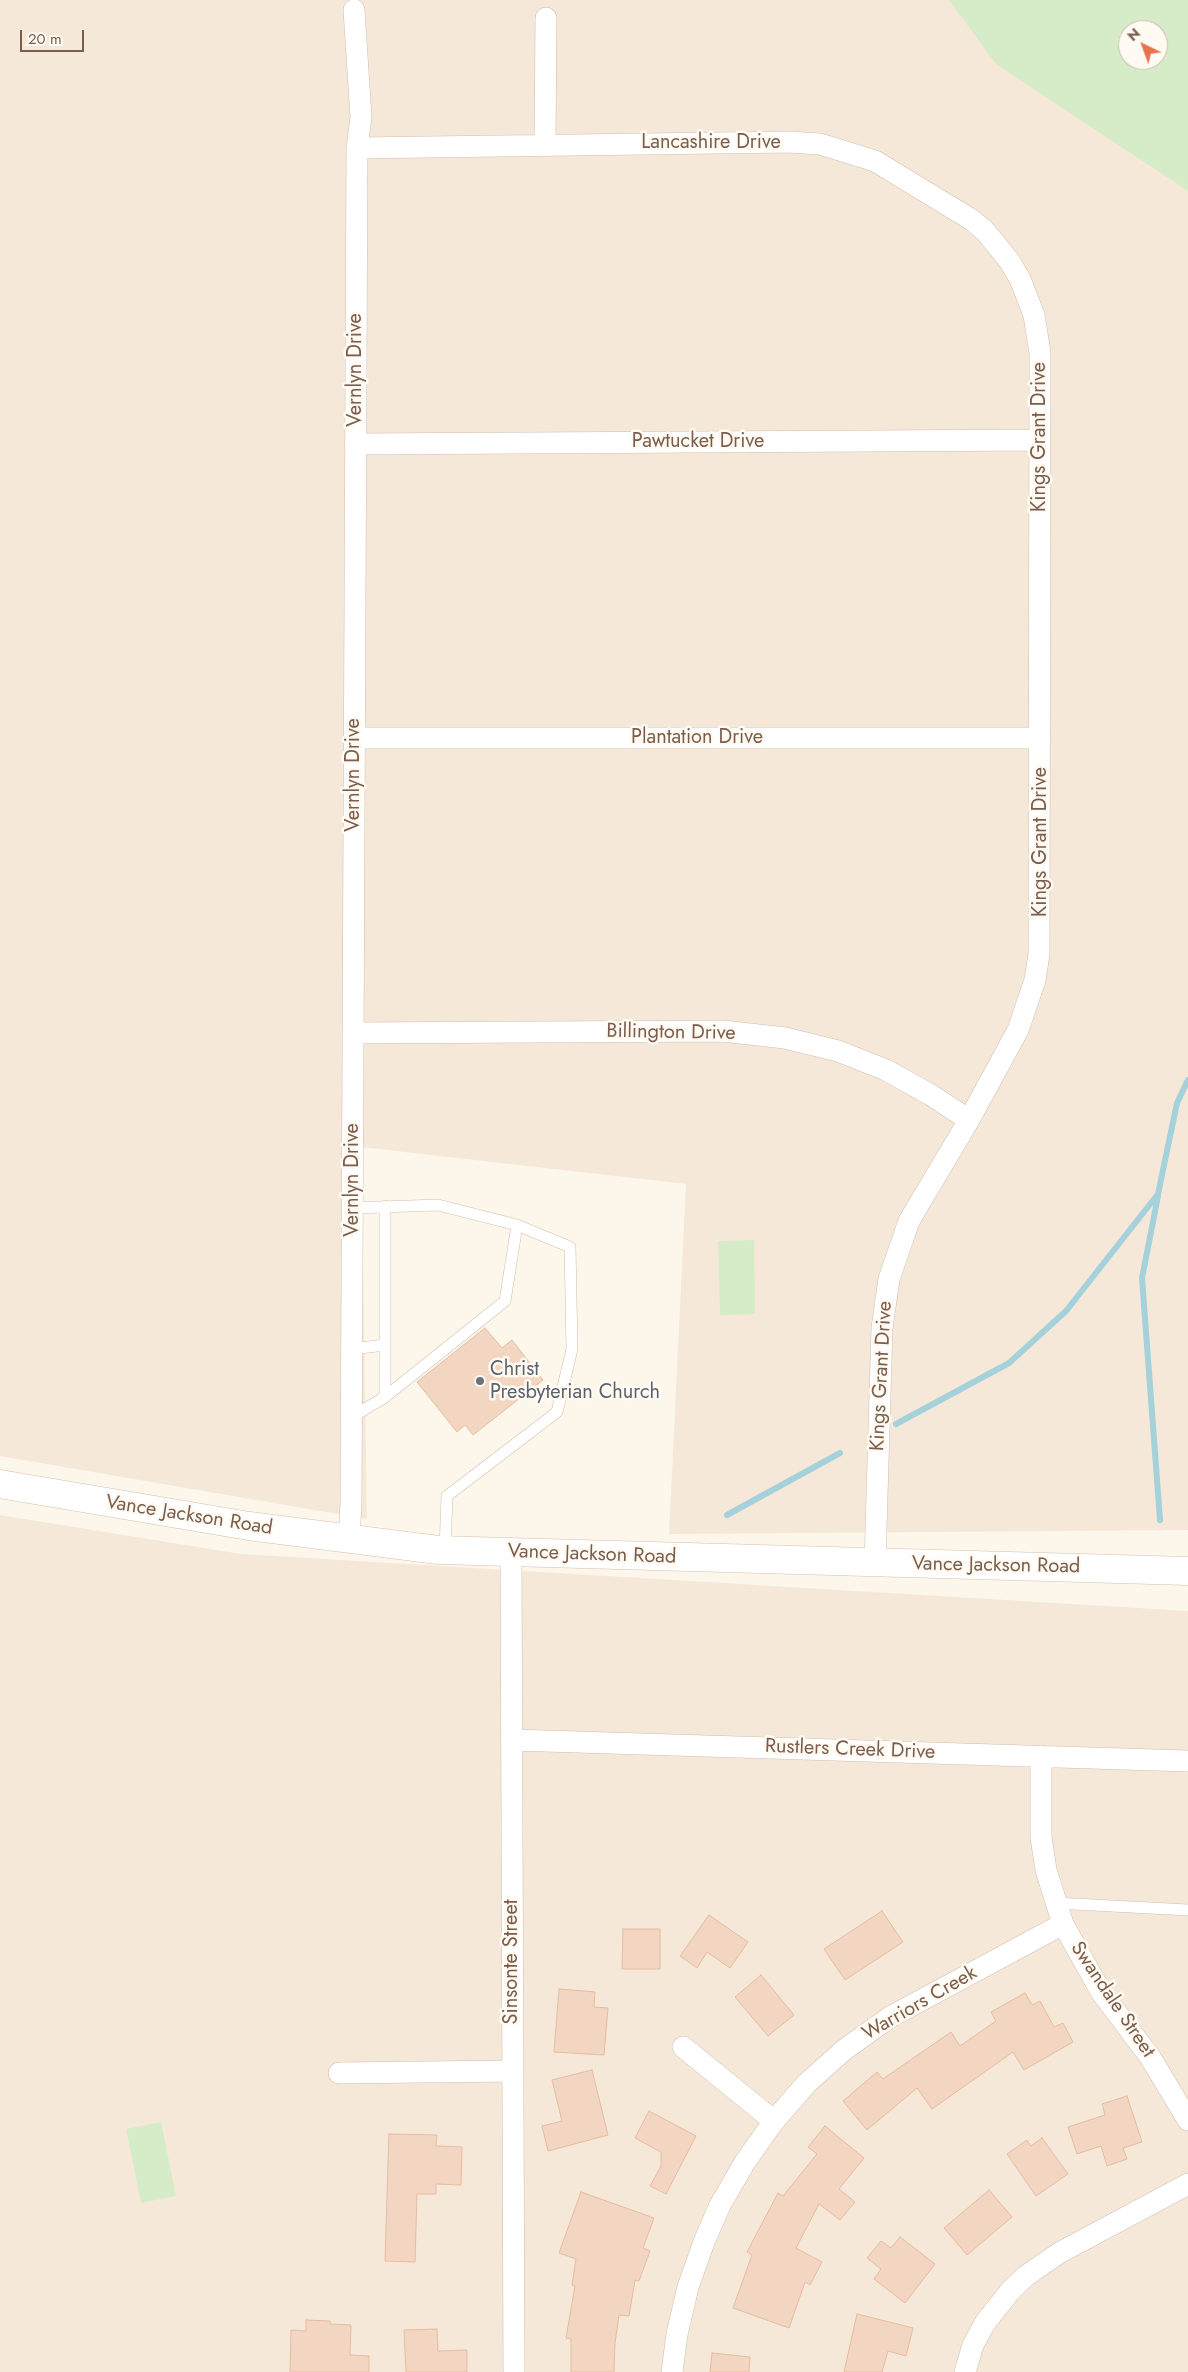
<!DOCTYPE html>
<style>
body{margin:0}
#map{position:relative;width:1188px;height:2372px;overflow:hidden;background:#fdf6eb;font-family:Jost,sans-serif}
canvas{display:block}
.north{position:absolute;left:1118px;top:20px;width:50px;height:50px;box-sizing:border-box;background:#fffaf2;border:1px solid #cabbb0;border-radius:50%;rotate:318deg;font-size:14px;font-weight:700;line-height:20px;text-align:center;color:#7a5d4c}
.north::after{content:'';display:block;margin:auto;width:18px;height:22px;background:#e8734e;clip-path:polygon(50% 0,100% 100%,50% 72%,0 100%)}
.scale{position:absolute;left:20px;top:30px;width:64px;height:22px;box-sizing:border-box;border:2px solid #7a5d4c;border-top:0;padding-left:6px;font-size:15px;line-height:18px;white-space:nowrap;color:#7a5d4c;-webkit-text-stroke:4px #fffaf2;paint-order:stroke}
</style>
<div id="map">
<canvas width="1188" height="2372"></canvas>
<div class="north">N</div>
<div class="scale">20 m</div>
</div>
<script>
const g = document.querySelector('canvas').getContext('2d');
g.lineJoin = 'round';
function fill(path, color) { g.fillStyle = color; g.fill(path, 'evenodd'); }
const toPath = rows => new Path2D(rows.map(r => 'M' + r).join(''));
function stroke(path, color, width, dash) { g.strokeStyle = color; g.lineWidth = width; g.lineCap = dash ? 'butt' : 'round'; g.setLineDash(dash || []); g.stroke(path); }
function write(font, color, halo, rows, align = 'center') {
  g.font = font + ' Jost,sans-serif'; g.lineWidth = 5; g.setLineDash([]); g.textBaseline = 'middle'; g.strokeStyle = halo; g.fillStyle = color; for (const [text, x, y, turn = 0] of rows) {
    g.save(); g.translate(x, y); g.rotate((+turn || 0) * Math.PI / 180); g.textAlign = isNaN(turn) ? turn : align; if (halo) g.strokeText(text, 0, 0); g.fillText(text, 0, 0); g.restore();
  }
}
fill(toPath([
 [0,0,1089,0,1188,36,1188,1530,669,1534,686,1184,361,1147,367,1519,0,1456],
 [1128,30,1158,30,1158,60,1128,60],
 [0,1515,241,1554,1188,1611,1188,2372,0,2372]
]), '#f5e8d9');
fill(toPath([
 [949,0,1188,0,1188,191,996,64],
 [1128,30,1158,30,1158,60,1128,60],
 [754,1240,755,1314,720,1315,718,1241],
 [161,2122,176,2196,141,2203,126,2129]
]), '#d6ecc8');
stroke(toPath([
 [1158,1196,1142,1278,1160,1520],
 [896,1424,1009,1363,1066,1311,1158,1194,1177,1103,1188,1080],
 [727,1515,840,1453]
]), '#a4d1da', 6);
const building = toPath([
 [485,1328,502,1348,512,1340,543,1380,473,1435,465,1425,457,1432,417,1382,485,1328],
 [882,1911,903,1942,845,1980,824,1949,882,1911],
 [709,1915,748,1942,730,1968,707,1952,697,1968,680,1956,709,1915],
 [623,1929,660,1929,660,1969,622,1969,623,1929],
 [761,1975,794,2015,768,2036,735,1997,761,1975],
 [559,1989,595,1992,594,2007,608,2008,604,2055,554,2052,559,1989],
 [1025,1993,1032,2005,1040,2001,1054,2027,1063,2023,1073,2042,1024,2070,1013,2052,932,2109,917,2088,867,2130,843,2101,877,2072,883,2079,951,2032,960,2046,996,2021,991,2012,1025,1993],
 [592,2070,608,2135,548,2151,542,2126,562,2121,552,2080,592,2070],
 [1127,2096,1142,2142,1123,2148,1127,2159,1107,2166,1101,2146,1077,2154,1068,2127,1105,2115,1102,2104,1127,2096],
 [649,2111,696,2136,666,2194,650,2186,661,2166,661,2152,635,2138,649,2111],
 [825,2126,864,2158,839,2189,855,2202,840,2220,819,2204,796,2248,822,2262,810,2285,805,2282,789,2328,733,2308,752,2255,747,2252,778,2193,783,2196,817,2154,808,2147,825,2126],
 [389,2134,437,2135,436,2146,462,2147,461,2185,436,2184,436,2194,417,2194,415,2262,385,2261,389,2134],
 [1042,2138,1068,2174,1036,2196,1007,2154,1027,2140,1031,2146,1042,2138],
 [989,2190,1012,2217,967,2255,944,2228,989,2190],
 [581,2192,654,2218,643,2248,650,2251,639,2281,635,2280,629,2316,619,2315,615,2343,614,2372,571,2372,571,2339,566,2338,575,2286,572,2285,576,2259,559,2253,581,2192],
 [900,2237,935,2264,905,2303,874,2279,881,2269,867,2258,881,2241,891,2248,900,2237],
 [857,2314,913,2328,906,2356,888,2351,882,2372,844,2372,857,2314],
 [306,2320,330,2321,330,2324,351,2325,350,2355,369,2356,369,2372,290,2372,291,2330,306,2331,306,2320],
 [437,2329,438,2351,467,2350,467,2372,406,2372,404,2330,437,2329],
 [712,2353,750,2357,749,2372,710,2372,712,2353]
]);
fill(building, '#f3d6c1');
stroke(building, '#e6bca1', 1);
const lane = toPath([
 [385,1206,385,1397],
 [353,1208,438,1205,517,1225,570,1247,572,1349,557,1412,447,1496,445,1550],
 [352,1349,385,1345],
 [352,1417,385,1397,505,1301,517,1225],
 [1055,1903,1188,1910]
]);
const street = toPath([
 [545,144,546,18],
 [357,148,789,142,820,144,875,161,972,220,986,232,1010,262,1020,279,1034,315,1040,353,1039,954,1035,980,1018,1030,969,1120,909,1221,889,1279,882,1328,875,1563],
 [355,444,1040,440],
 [354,738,1040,738],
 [353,1033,723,1031,785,1038,838,1051,886,1070,931,1095,969,1120],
 [349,1541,351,1503,357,148,361,117,354,10],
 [511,1553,514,2372],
 [513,1740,1188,1761],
 [1041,1756,1041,1837,1046,1870,1063,1924,1101,1992,1150,2057,1188,2120],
 [683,2047,774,2121],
 [339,2073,512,2071],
 [672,2372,677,2334,688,2287,704,2242,720,2205,745,2162,774,2121,807,2083,844,2050,890,2017,1063,1924],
 [965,2372,973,2345,985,2323,1011,2290,1026,2276,1059,2253,1188,2184]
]);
const secondary = toPath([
 [0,1484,249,1526,438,1550,1188,1571]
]);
stroke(lane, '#d1beaf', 12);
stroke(street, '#d1beaf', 22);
stroke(secondary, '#d4bfad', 29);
stroke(lane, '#fff', 11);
stroke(street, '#fff', 21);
stroke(secondary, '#fff', 28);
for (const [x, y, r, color] of [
 [480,1381,5,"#6b7280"]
]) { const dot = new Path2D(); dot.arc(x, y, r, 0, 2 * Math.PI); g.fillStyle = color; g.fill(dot); stroke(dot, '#fffaf2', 2); }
write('20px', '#7a5d4c', '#fffaf2', [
 ["Lancashire Drive",711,143],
 ["Vernlyn Drive",356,370,-90],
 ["Kings Grant Drive",1040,437,-90],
 ["Pawtucket Drive",698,442],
 ["Plantation Drive",697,738],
 ["Vernlyn Drive",354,775,-90],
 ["Kings Grant Drive",1041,842,-90],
 ["Billington Drive",671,1033,1],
 ["Vernlyn Drive",353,1180,-90],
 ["Kings Grant Drive",882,1376,-87],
 ["Vance Jackson Road",189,1516,9],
 ["Vance Jackson Road",592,1555,2],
 ["Vance Jackson Road",996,1566,1],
 ["Rustlers Creek Drive",850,1750,2],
 ["Sinsonte Street",512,1962,-90],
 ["Swandale Street",1112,2000,56],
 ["Warriors Creek",920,2004,-30]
]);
write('20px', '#5b616d', '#fffaf2', [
 ["Christ",490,1370],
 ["Presbyterian Church",490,1393]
], 'left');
</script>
